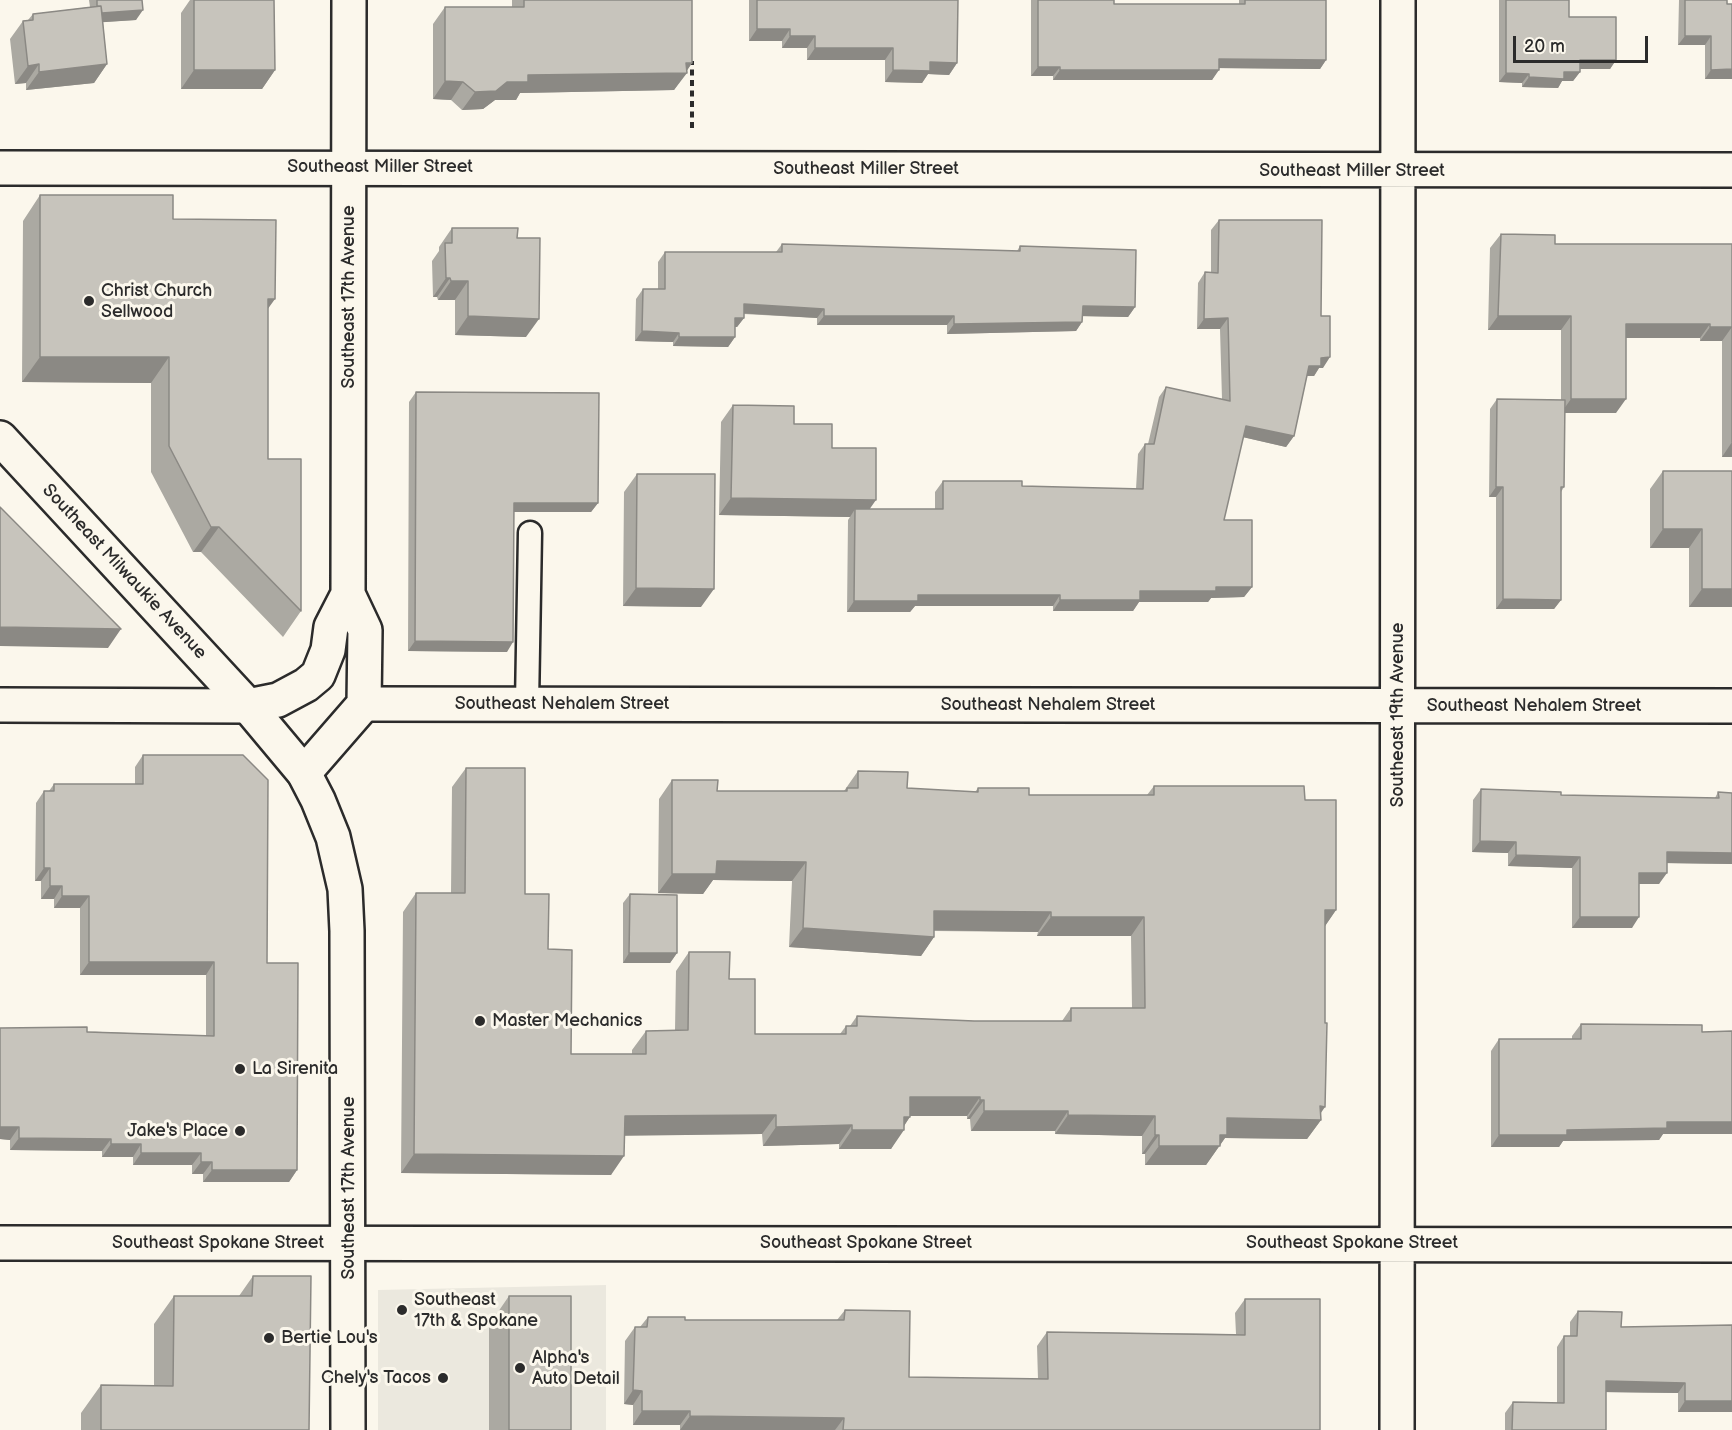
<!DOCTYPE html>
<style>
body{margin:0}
#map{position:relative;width:1732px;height:1430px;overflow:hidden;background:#fbf7ec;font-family:"Balsamiq Sans",sans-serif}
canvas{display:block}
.scale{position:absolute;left:1513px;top:36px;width:135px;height:27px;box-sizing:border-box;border:3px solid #2b2b2b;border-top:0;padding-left:8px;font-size:18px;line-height:21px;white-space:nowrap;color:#2b2b2b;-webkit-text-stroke:4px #fbf7ec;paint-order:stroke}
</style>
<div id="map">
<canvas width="1732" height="1430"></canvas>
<div class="scale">20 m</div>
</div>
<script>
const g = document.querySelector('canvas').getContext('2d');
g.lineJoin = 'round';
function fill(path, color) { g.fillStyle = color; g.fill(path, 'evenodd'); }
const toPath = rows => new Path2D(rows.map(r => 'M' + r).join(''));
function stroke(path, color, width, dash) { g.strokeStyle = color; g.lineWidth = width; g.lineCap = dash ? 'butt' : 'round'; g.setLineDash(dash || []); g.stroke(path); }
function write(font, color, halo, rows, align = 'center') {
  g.font = font + ' "Balsamiq Sans",sans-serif'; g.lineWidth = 6; g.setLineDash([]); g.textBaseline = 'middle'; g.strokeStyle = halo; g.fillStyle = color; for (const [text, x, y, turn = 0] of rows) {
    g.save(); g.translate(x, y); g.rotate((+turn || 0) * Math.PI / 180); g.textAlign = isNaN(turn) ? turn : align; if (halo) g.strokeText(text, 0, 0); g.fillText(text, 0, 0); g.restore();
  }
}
fill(toPath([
 [606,1285,606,1430,378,1430,378,1290]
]), '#ebe8de');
const service = toPath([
 [527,704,530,533]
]);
const minor = toPath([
 [0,168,1732,170],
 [364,704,1732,706],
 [0,705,248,706],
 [0,1243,1732,1245],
 [1397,1430,1398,0]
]);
const tertiary = toPath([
 [248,706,278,700,306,685,318,675,328,650,331,627,348,594],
 [304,773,364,704,365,630,348,594,349,0]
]);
const secondary = toPath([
 [0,438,248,706,304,773,318,800,333,837,345,889,347,931,348,1430]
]);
stroke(service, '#2b2b2b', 27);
stroke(minor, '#2b2b2b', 38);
stroke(tertiary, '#2b2b2b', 38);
stroke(secondary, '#2b2b2b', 38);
stroke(toPath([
 [692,128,692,61]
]), '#2b2b2b', 4, [6, 4.5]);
stroke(service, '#fbf7ec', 22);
stroke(minor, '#fbf7ec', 33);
stroke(tertiary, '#fbf7ec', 33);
stroke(secondary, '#fbf7ec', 33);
fill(toPath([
 [89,0,142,0,136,20,103,22,107,64,94,83,26,90,26,83,15,84,10,39,23,21,28,20,33,14,90,7],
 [190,0,274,0,275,70,262,89,181,89,181,13],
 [512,0,692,0,692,63,674,90,520,93,516,100,495,100,483,109,462,110,451,100,433,99,433,24,445,7,512,7],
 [749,0,958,0,957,63,949,75,928,74,922,83,885,82,885,60,807,60,807,48,782,48,782,41,749,41],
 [1031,0,1114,0,1114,4,1239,4,1239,0,1326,0,1326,60,1320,69,1219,68,1212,80,1053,80,1053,76,1031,76],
 [1499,0,1569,0,1569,17,1616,60,1610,69,1580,69,1580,72,1573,81,1562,81,1558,88,1522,87,1522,83,1499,82],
 [1679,0,1727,0,1732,79,1705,79,1705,45,1678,45],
 [40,195,173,219,268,309,268,459,301,611,283,637,201,552,193,552,151,472,151,383,22,382,23,221],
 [1219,220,1321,316,1323,368,1319,368,1314,376,1307,376,1294,436,1286,447,1243,437,1224,520,1252,587,1244,597,1211,598,1208,602,1139,602,1133,611,1053,611,1053,606,915,606,910,612,847,612,848,520,850,517,719,515,721,422,733,405,794,424,832,448,870,509,935,509,935,492,943,481,1022,486,1136,489,1138,454,1145,444,1148,444,1159,397,1166,387,1222,399,1220,329,1197,329,1198,283,1205,272,1211,273,1211,230],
 [452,228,517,238,526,337,455,335,455,300,438,300,437,297,433,297,432,261,439,251,439,247],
 [1501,234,1555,244,1732,244,1732,457,1722,457,1722,341,1700,341,1700,338,1626,338,1616,413,1565,413,1564,487,1561,492,1561,600,1554,609,1496,609,1496,497,1489,497,1490,409,1497,399,1561,400,1561,330,1488,330,1490,248],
 [782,244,1017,251,1020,246,1135,307,1128,317,1083,316,1082,322,1076,331,947,334,947,325,817,325,817,318,744,314,744,318,737,327,735,327,735,337,728,347,673,346,673,342,635,341,636,299,643,289,658,289,658,262,665,252,776,252],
 [416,392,598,503,591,512,514,512,507,652,408,651,409,402],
 [1663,471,1732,471,1732,607,1689,607,1689,548,1650,548,1650,489],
 [637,474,701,607,623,606,624,492],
 [143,755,267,963,297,1170,289,1182,203,1182,203,1174,192,1174,192,1165,133,1165,133,1157,102,1157,102,1151,10,1150,10,1140,0,1139,0,1028,206,1036,206,975,80,975,80,908,54,908,54,899,41,899,41,881,35,881,36,803,44,791,49,791,54,784,135,784,135,767],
 [466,768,525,894,548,949,571,1054,632,1054,632,1050,646,1031,675,1030,676,971,689,952,729,979,755,1034,840,1034,846,1026,850,1026,857,1016,974,1021,1062,1021,1071,1008,1132,1008,1131,936,1037,936,1038,932,934,931,934,937,921,956,789,947,792,881,713,880,703,894,658,893,659,799,672,780,717,791,844,791,858,771,907,788,975,792,978,788,1029,795,1147,795,1154,786,1305,800,1336,910,1325,926,1321,1120,1307,1139,1225,1138,1206,1165,1145,1165,1145,1154,1142,1154,1142,1136,1055,1134,1055,1131,971,1131,970,1119,967,1119,967,1116,910,1116,891,1149,839,1149,839,1144,763,1146,762,1134,625,1135,611,1175,401,1173,403,912,416,893,451,893,452,787],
 [1481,789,1561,795,1715,798,1718,792,1732,793,1732,864,1667,863,1659,884,1639,884,1632,928,1572,928,1572,868,1508,866,1508,853,1472,852,1473,800],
 [630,894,677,953,670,963,623,963,623,903],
 [1581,1024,1702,1032,1732,1134,1663,1134,1659,1140,1563,1141,1559,1147,1491,1147,1491,1051,1499,1039,1572,1039,1572,1036],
 [253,1276,309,1430,81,1430,81,1413,101,1385,154,1386,154,1324,174,1296,239,1296],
 [509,1296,571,1430,489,1430,489,1325],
 [1245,1299,1320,1430,680,1430,680,1425,633,1425,633,1405,624,1404,625,1341,635,1327,640,1327,648,1317,685,1320,837,1320,845,1310,909,1377,1038,1379,1037,1346,1047,1332,1236,1334,1235,1313],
 [1578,1311,1621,1327,1732,1412,1678,1412,1678,1393,1606,1392,1606,1430,1505,1430,1505,1413,1513,1402,1557,1403,1557,1347,1564,1336,1570,1336,1570,1322]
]), '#aba9a2');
fill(toPath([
 [143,10,136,20,91,23,97,13],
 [757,29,790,29,782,41,749,41],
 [790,36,815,36,807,48,782,48],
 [1685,36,1711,36,1705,45,1678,45],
 [815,48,893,48,885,60,807,60],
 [1219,59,1326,60,1320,69,1212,68],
 [1580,60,1616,60,1610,69,1573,69],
 [930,62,957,63,949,75,928,74,922,83,885,82,893,70],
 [692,63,685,73,687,73,674,90,520,93,516,100,495,100,483,109,462,110,475,92,528,75],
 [39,64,26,83,15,84,28,66],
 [107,64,94,83,26,90,39,72],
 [1038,67,1060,67,1053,76,1031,76],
 [1732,69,1732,79,1705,79,1711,70],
 [194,70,275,70,262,89,181,89],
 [1060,70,1219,70,1212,80,1053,80],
 [1564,72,1580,72,1573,81,1562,81,1558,88,1522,87,1529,77],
 [1506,73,1529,74,1522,83,1499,82],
 [445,81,463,82,451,100,433,99],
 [446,278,450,278,437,297,433,297],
 [451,281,468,281,455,300,438,300],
 [268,299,275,299,257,324],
 [744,304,824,309,817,318,737,313],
 [1083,306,1135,307,1128,317,1076,316],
 [468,316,539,319,526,337,455,335],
 [824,316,954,316,947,325,817,325],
 [1498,316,1571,316,1561,330,1488,330],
 [735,318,744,318,737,327,728,327],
 [1228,318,1220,329,1197,329,1204,319],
 [1082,322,1076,331,947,334,954,324],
 [1626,324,1710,324,1700,338,1616,338],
 [1710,327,1732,327,1722,341,1700,341],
 [642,331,679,333,673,342,635,341],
 [679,337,735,337,728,347,673,346],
 [40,357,169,357,151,383,22,382],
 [1330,357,1323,368,1319,368,1314,376,1302,376,1309,366,1321,358],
 [1571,399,1626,399,1616,413,1561,413],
 [1246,426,1294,436,1286,447,1238,436],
 [1732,442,1732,457,1722,457],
 [1496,487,1503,487,1496,497,1489,497],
 [731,498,876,500,864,517,855,509,850,517,719,515],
 [514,503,598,503,591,512,508,512],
 [211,527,219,527,201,552,193,552],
 [1663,529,1702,529,1689,548,1650,548],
 [1216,587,1252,587,1244,597,1211,598,1208,602,1139,602,1133,611,1053,611,1060,600,1140,591],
 [636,588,714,589,701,607,623,606],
 [1702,589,1732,589,1732,607,1689,607],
 [918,595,1060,595,1053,606,915,606,910,612,847,612,854,601],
 [1503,599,1561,600,1554,609,1496,609],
 [0,627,121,629,108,648,0,646],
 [415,641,513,642,507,652,408,651],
 [1480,841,1516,842,1508,853,1472,852],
 [1667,852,1732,853,1732,864,1660,863],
 [1516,855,1580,857,1572,868,1508,866],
 [717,861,806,862,792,881,713,880,703,894,658,893,672,874],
 [44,868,50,868,41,881,35,881],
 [1639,873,1667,873,1659,884,1632,884],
 [50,886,62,886,54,899,41,899],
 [62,896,89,896,80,908,54,908],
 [1325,910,1336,910,1323,929],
 [934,911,1051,912,1038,932,920,930],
 [1051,917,1144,917,1131,936,1037,936],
 [1580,917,1639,917,1632,928,1572,928],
 [803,928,934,937,921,956,789,947],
 [629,953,677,953,670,963,623,963],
 [89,962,214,962,206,975,80,975],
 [910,1097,980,1097,967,1116,897,1116],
 [980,1100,984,1100,970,1119,967,1119],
 [1320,1106,1325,1107,1316,1120,1321,1120,1307,1139,1225,1138,1206,1165,1145,1165,1159,1146,1227,1118],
 [984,1111,1068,1111,1055,1131,971,1131],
 [776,1115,762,1134,611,1136,625,1116],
 [1068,1115,1155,1116,1142,1136,1055,1134],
 [904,1117,910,1117,901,1130,904,1130,891,1149,839,1149,852,1130],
 [1667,1122,1732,1122,1732,1134,1663,1134,1659,1140,1563,1141,1559,1147,1491,1147,1499,1135],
 [852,1125,839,1144,763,1146,776,1127],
 [0,1127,19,1127,10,1140,0,1139],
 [1155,1135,1159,1135,1145,1154,1142,1154],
 [19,1138,111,1139,102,1151,10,1150],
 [111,1144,141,1144,133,1157,102,1157],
 [141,1153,201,1153,192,1165,133,1165],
 [414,1154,624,1156,611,1175,401,1173],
 [201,1162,212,1162,203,1174,192,1174],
 [212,1170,297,1170,289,1182,203,1182],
 [1606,1381,1685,1383,1678,1393,1599,1392],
 [633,1390,642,1391,633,1405,624,1404],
 [1685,1401,1732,1401,1732,1412,1678,1412],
 [642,1411,690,1411,680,1425,633,1425],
 [690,1416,844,1418,835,1430,680,1430]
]), '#8b8984');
const building = toPath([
 [97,0,142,0,143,10,102,13,101,6,97,6,97,0],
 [194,0,274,0,275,70,194,70,194,0],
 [524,0,692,0,692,63,686,63,687,73,528,75,528,82,507,82,496,91,475,92,463,82,445,81,445,7,524,7,524,0],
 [757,0,958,0,957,63,930,62,930,71,893,70,893,48,815,48,815,36,790,36,790,29,757,29,757,0],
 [1038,0,1114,0,1114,4,1245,4,1245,0,1326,0,1326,60,1219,59,1219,70,1060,70,1060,67,1038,67,1038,0],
 [1506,0,1569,0,1569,17,1616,17,1616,60,1580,60,1580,72,1564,72,1564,79,1529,77,1529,74,1506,73,1506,0],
 [1685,0,1727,0,1727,4,1732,4,1732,69,1711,70,1711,36,1685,36,1685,0],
 [101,6,107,64,39,72,39,64,28,66,23,21,33,20,33,14,101,6],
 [40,195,173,195,173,219,276,220,275,299,268,299,268,459,301,459,301,611,219,527,211,527,169,446,169,357,40,357,40,195],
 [1219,220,1322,220,1321,316,1330,316,1330,357,1321,358,1321,366,1309,366,1294,436,1246,426,1224,520,1252,520,1252,587,1216,587,1216,591,1140,591,1140,600,1060,600,1060,595,918,595,918,601,854,601,855,509,943,509,943,481,1022,481,1022,486,1143,489,1145,444,1154,444,1166,387,1230,401,1228,318,1204,319,1205,272,1218,273,1219,220],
 [452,228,518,228,517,238,540,238,539,319,468,316,468,281,451,281,450,278,446,278,445,243,452,243,452,228],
 [1501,234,1555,235,1555,244,1732,244,1732,442,1732,327,1710,327,1710,324,1626,324,1626,399,1571,399,1571,316,1498,316,1501,234],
 [782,244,1020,251,1020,246,1136,250,1135,307,1083,306,1082,322,954,324,954,316,824,316,824,309,744,304,744,318,735,318,735,337,679,337,679,333,642,331,643,289,665,289,665,252,782,252,782,244],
 [416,392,599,393,598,503,514,503,513,642,415,641,416,392],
 [1497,399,1565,400,1564,487,1561,487,1561,600,1503,599,1503,487,1496,487,1497,399],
 [733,405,794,406,794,424,832,424,832,448,876,448,876,500,731,498,733,405],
 [1663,471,1732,471,1732,589,1702,589,1702,529,1663,529,1663,471],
 [637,474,715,474,714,589,636,588,637,474],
 [0,507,121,629,0,627,0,507],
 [143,755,243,755,268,780,267,963,298,963,297,1170,212,1170,212,1162,201,1162,201,1153,141,1153,141,1144,111,1144,111,1139,19,1138,19,1127,0,1127,0,1028,87,1027,87,1032,214,1036,214,962,89,962,89,896,62,896,62,886,50,886,50,868,44,868,44,791,54,791,54,784,143,784,143,755],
 [466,768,525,768,525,894,549,894,548,949,572,950,571,1054,646,1054,646,1031,688,1030,689,952,730,952,729,979,755,979,755,1034,846,1034,846,1026,857,1026,857,1016,974,1021,1071,1021,1071,1008,1145,1008,1144,917,1051,917,1051,912,934,911,934,937,803,928,806,862,717,861,716,874,672,874,672,780,718,780,717,791,847,791,847,788,858,788,858,771,908,772,907,788,978,792,978,788,1029,788,1029,795,1154,795,1154,786,1304,786,1305,800,1336,800,1336,910,1325,910,1325,1023,1327,1023,1325,1107,1320,1106,1321,1120,1227,1118,1227,1135,1220,1135,1220,1146,1159,1146,1159,1135,1155,1135,1155,1116,1068,1115,1068,1111,984,1111,984,1100,980,1100,980,1097,910,1097,910,1117,904,1117,904,1130,852,1130,852,1125,776,1127,776,1115,625,1116,624,1156,414,1154,416,893,465,893,466,768],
 [1481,789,1561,792,1561,795,1719,798,1718,792,1732,793,1732,853,1667,852,1667,873,1639,873,1639,917,1580,917,1580,857,1516,855,1516,842,1480,841,1481,789],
 [630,894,677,895,677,953,629,953,630,894],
 [1581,1024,1702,1025,1702,1032,1732,1031,1732,1122,1667,1122,1667,1128,1567,1130,1567,1135,1499,1135,1499,1039,1581,1039,1581,1024],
 [253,1276,311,1276,309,1430,101,1430,101,1385,173,1386,174,1296,252,1296,253,1276],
 [509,1296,571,1296,571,1430,509,1430,509,1296],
 [1245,1299,1320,1299,1320,1430,843,1430,844,1418,690,1416,690,1411,642,1411,642,1391,633,1390,635,1327,647,1327,648,1317,685,1317,685,1320,844,1320,845,1310,910,1311,909,1377,1048,1379,1047,1332,1245,1335,1245,1299],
 [1578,1311,1622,1312,1621,1327,1732,1325,1732,1401,1685,1401,1685,1383,1606,1381,1606,1430,1512,1430,1513,1402,1564,1403,1564,1336,1577,1336,1578,1311]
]);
fill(building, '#c7c4bc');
stroke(building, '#8b8984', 1.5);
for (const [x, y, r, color] of [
 [89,301,6,"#2b2b2b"],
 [480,1021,6,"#2b2b2b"],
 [240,1069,6,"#2b2b2b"],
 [240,1131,6,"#2b2b2b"],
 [402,1310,6,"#2b2b2b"],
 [269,1338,6,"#2b2b2b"],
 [520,1368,6,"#2b2b2b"],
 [443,1378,6,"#2b2b2b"]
]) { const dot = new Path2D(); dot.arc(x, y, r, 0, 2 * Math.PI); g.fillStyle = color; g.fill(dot); stroke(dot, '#fbf7ec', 2); }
write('18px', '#2b2b2b', '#fbf7ec', [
 ["Southeast Miller Street",380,167],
 ["Southeast Miller Street",866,169],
 ["Southeast Miller Street",1352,171],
 ["Southeast 17th Avenue",349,297,-90],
 ["Southeast Milwaukie Avenue",124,572,47],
 ["Southeast Nehalem Street",562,704],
 ["Southeast Nehalem Street",1048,705],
 ["Southeast Nehalem Street",1534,706],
 ["Southeast 19th Avenue",1398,715,-90],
 ["Southeast 17th Avenue",349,1188,-90],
 ["Southeast Spokane Street",218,1243],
 ["Southeast Spokane Street",866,1243],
 ["Southeast Spokane Street",1352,1243]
]);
write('18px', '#2b2b2b', '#fbf7ec', [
 ["Christ Church",101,291],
 ["Sellwood",101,312],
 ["Master Mechanics",492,1021],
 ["La Sirenita",252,1069],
 ["Jake's Place",228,1131,"right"],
 ["Southeast",414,1300],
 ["17th & Spokane",414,1321],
 ["Bertie Lou's",281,1338],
 ["Alpha's",532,1358],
 ["Auto Detail",532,1379],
 ["Chely's Tacos",431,1378,"right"]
], 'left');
</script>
